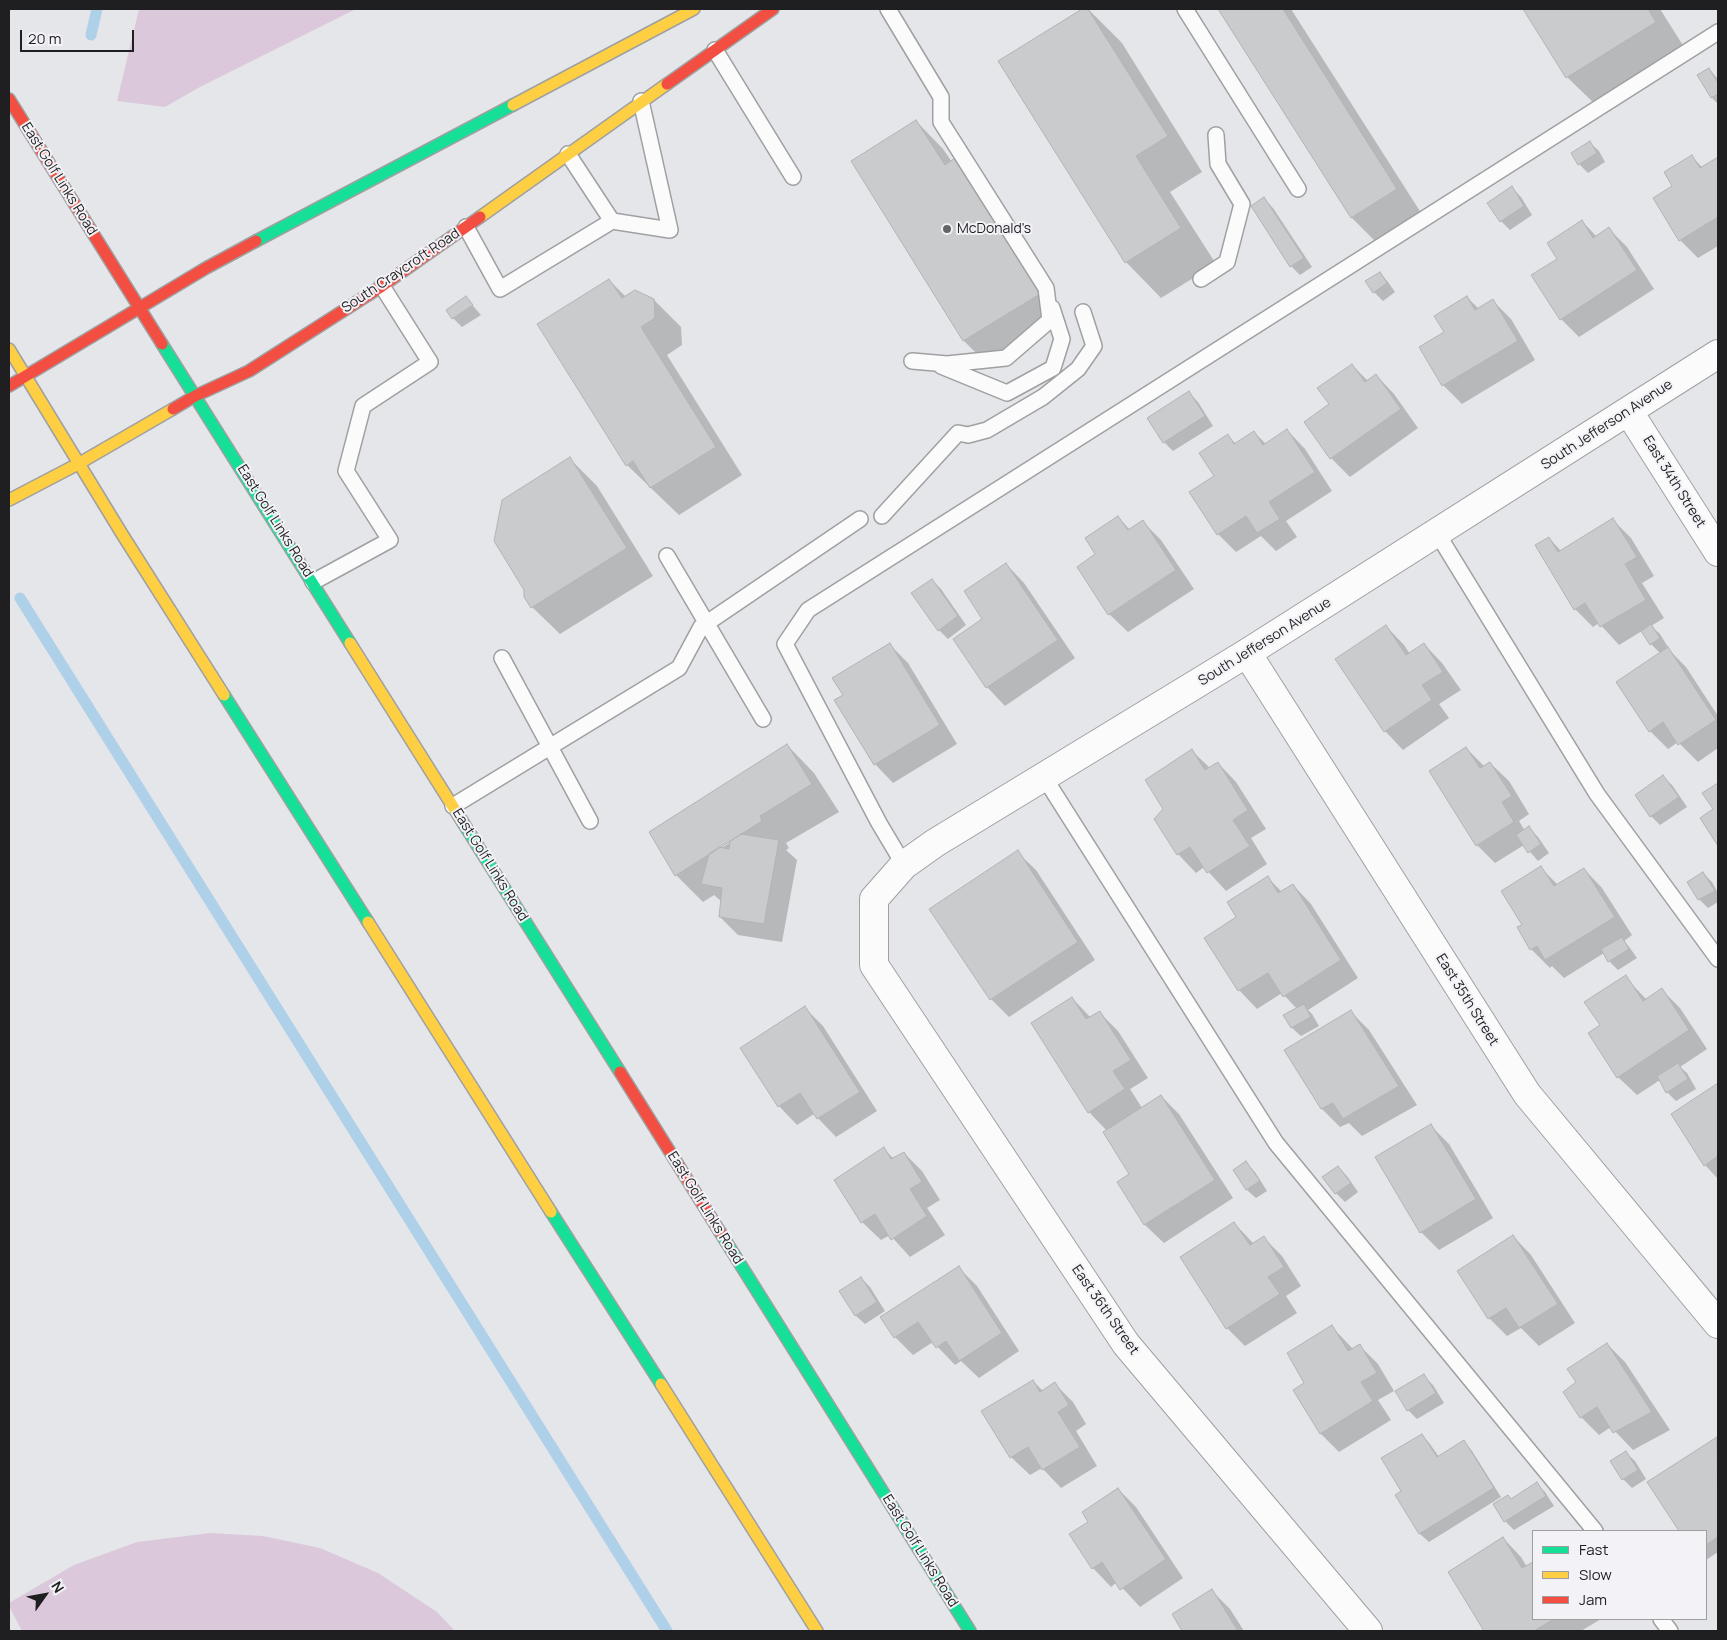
<!DOCTYPE html>
<style>
body{margin:0}
#map{position:relative;width:1727px;height:1640px;overflow:hidden;background:#e5e6e9;font-family:Manrope,sans-serif}
canvas{display:block}
.frame{position:absolute;inset:0;border:10px solid #1f1f21;pointer-events:none}
.legend{position:absolute;left:1532px;top:1530px;width:175px;height:90px;box-sizing:border-box;background:#f2f2f7;border:1px solid #9e9ea1;margin:0;padding:6px 9px;list-style:none;font-size:15px;color:#1f1f21}
.legend li{display:flex;align-items:center;gap:10px;height:25px}
.legend b{width:25px;border:1px solid #9e9ea1}
.north{position:absolute;left:20px;top:1570px;width:50px;height:50px;-webkit-text-stroke:4px #f2f2f7;paint-order:stroke;rotate:58deg;font-size:14px;font-weight:700;line-height:20px;text-align:center;color:#1f1f21}
.north::after{content:'';display:block;margin:auto;width:18px;height:22px;background:#1f1f21;clip-path:polygon(50% 0,100% 100%,50% 72%,0 100%)}
.scale{position:absolute;left:20px;top:30px;width:114px;height:22px;box-sizing:border-box;border:2px solid #1f1f21;border-top:0;padding-left:6px;font-size:15px;line-height:18px;white-space:nowrap;color:#1f1f21;-webkit-text-stroke:4px #f2f2f7;paint-order:stroke}
</style>
<div id="map">
<canvas width="1727" height="1640"></canvas>
<div class="frame"></div>
<ul class="legend">
<li><b style="height:6px;background:#16e098"></b>Fast</li>
<li><b style="height:6px;background:#ffcf43"></b>Slow</li>
<li><b style="height:6px;background:#f24e42"></b>Jam</li>
</ul>
<div class="north">N</div>
<div class="scale">20 m</div>
</div>
<script>
const g = document.querySelector('canvas').getContext('2d');
g.lineJoin = 'round';
function fill(path, color) { g.fillStyle = color; g.fill(path, 'evenodd'); }
const toPath = rows => new Path2D(rows.map(r => 'M' + r).join(''));
function stroke(path, color, width, dash) { g.strokeStyle = color; g.lineWidth = width; g.lineCap = dash ? 'butt' : 'round'; g.setLineDash(dash || []); g.stroke(path); }
function write(font, color, halo, rows, align = 'center') {
  g.font = font + ' Manrope,sans-serif'; g.lineWidth = 4; g.setLineDash([]); g.textBaseline = 'middle'; g.strokeStyle = halo; g.fillStyle = color; for (const [text, x, y, turn = 0] of rows) {
    g.save(); g.translate(x, y); g.rotate((+turn || 0) * Math.PI / 180); g.textAlign = isNaN(turn) ? turn : align; if (halo) g.strokeText(text, 0, 0); g.fillText(text, 0, 0); g.restore();
  }
}
fill(toPath([
 [139,9,356,9,200,87,165,107,117,101],
 [210,1533,263,1536,320,1548,378,1573,437,1612,455,1631,22,1631,9,1606,9,1603,74,1565,137,1542]
]), '#dbc9db');
fill(toPath([
 [1084,9,1088,9,1122,43,1202,172,1170,192,1216,264,1161,298,1126,262,1000,62],
 [1219,9,1291,9,1423,216,1379,245,1352,218],
 [1524,9,1660,9,1691,58,1603,112,1567,77],
 [1709,69,1718,79,1718,104,1712,98],
 [916,121,943,149,952,162,955,160,982,187,1066,321,991,368,964,341,852,161],
 [1590,143,1599,151,1605,162,1588,173,1579,164],
 [1692,157,1703,168,1718,158,1718,246,1698,258,1680,240,1674,187],
 [1512,188,1521,197,1532,215,1510,230,1501,221],
 [1264,199,1273,208,1312,267,1300,275,1291,266],
 [1582,221,1597,237,1609,229,1627,247,1654,289,1579,337,1561,319,1559,259],
 [1380,273,1388,282,1395,292,1383,301,1374,292],
 [609,280,626,297,654,300,681,327,682,345,667,355,742,475,679,515,627,465],
 [1467,297,1479,309,1493,301,1511,319,1535,360,1462,404,1443,385,1421,347,1445,333],
 [466,298,481,315,462,327,453,318],
 [1352,365,1368,381,1376,375,1394,394,1418,428,1350,477,1331,458,1306,422,1330,404],
 [1189,393,1198,402,1213,426,1173,451,1164,442],
 [1287,430,1305,449,1332,491,1286,521,1297,537,1276,551,1261,536,1236,552,1218,534,1216,476,1228,436,1236,444,1254,432,1266,444],
 [570,459,597,486,653,576,560,634,532,607],
 [1118,517,1130,530,1143,522,1161,540,1194,589,1128,632,1109,614,1078,567,1097,554],
 [1613,520,1631,538,1654,576,1642,583,1664,618,1651,626,1660,634,1668,647,1667,648,1686,667,1718,716,1718,748,1698,762,1678,742,1668,749,1650,731,1661,654,1651,644,1642,631,1619,645,1599,623,1593,627,1575,609,1549,538,1561,551],
 [1006,564,1024,583,1075,658,1005,706,987,687,955,639,984,620],
 [932,580,941,589,966,625,948,639,939,630],
 [1386,626,1404,645,1410,654,1424,644,1442,663,1461,690,1439,704,1449,718,1403,750,1385,731],
 [890,645,908,663,957,744,893,783,875,764,836,701,845,696],
 [787,745,814,773,839,812,786,843,789,848,786,850,797,860,782,942,738,935,720,917,722,902,714,895,703,902,676,875],
 [731,839,731,842,715,852,714,850],
 [1466,748,1485,767,1490,763,1509,781,1529,814,1519,821,1525,831,1529,828,1538,837,1549,853,1538,861,1524,845,1495,863,1477,845],
 [1192,751,1210,768,1218,763,1236,782,1266,829,1251,838,1267,864,1226,891,1204,867,1196,873,1178,854,1165,809],
 [1663,777,1672,785,1687,807,1660,825,1651,816,1636,795],
 [1718,784,1718,844,1702,818,1715,810,1704,793],
 [1017,852,1036,870,1095,960,1009,1017,991,999],
 [1541,868,1558,885,1584,869,1602,888,1632,935,1624,941,1630,948,1637,958,1618,970,1609,961,1604,953,1564,978,1552,966,1550,968,1531,949,1518,928,1524,925],
 [1703,873,1712,882,1718,893,1718,902,1708,908,1699,899,1689,882],
 [1268,878,1282,892,1293,885,1311,904,1358,978,1308,1010,1312,1014,1319,1026,1301,1036,1292,1028,1285,1015,1297,1009,1282,993,1257,1009,1239,990,1206,938,1238,918],
 [1625,977,1647,1000,1662,990,1680,1008,1707,1049,1680,1067,1687,1073,1696,1089,1676,1101,1667,1092,1660,1080,1637,1095,1618,1077,1602,1026],
 [1072,998,1091,1018,1099,1012,1118,1031,1148,1078,1130,1089,1142,1108,1161,1096,1179,1114,1233,1198,1164,1243,1145,1225,1118,1182,1131,1174,1107,1131,1089,1112],
 [805,1008,823,1026,877,1111,836,1137,814,1114,797,1125,779,1106],
 [1351,1012,1369,1030,1417,1105,1362,1136,1349,1123,1340,1127,1322,1109,1286,1050],
 [1718,1084,1718,1179,1705,1165,1672,1114],
 [1431,1126,1449,1144,1493,1218,1439,1250,1421,1232],
 [884,1149,894,1159,904,1153,922,1171,940,1200,927,1208,945,1235,910,1257,890,1235,881,1240,862,1222],
 [1246,1163,1255,1172,1267,1191,1256,1198,1247,1190,1234,1171],
 [1338,1167,1347,1176,1358,1192,1345,1202,1336,1193],
 [1234,1223,1254,1244,1264,1238,1282,1256,1301,1286,1286,1296,1297,1313,1245,1346,1227,1328],
 [1513,1236,1531,1255,1575,1323,1539,1346,1521,1328,1507,1336,1489,1318],
 [958,1267,977,1286,1019,1351,979,1378,961,1361,955,1365,933,1342,913,1355,895,1337],
 [861,1278,870,1287,885,1311,865,1324,856,1316,841,1291],
 [1332,1327,1353,1349,1359,1345,1378,1364,1394,1391,1378,1400,1391,1420,1339,1452,1321,1434,1306,1383],
 [1607,1344,1625,1362,1670,1430,1633,1450,1611,1427,1599,1435,1581,1417,1578,1382],
 [1424,1376,1433,1385,1444,1403,1417,1419,1408,1410],
 [1033,1381,1043,1391,1055,1384,1073,1402,1086,1424,1076,1431,1097,1466,1061,1488,1042,1468,1030,1475,1011,1457],
 [1422,1435,1430,1444,1439,1457,1464,1442,1472,1451,1501,1497,1429,1542,1420,1534,1397,1495,1403,1491],
 [1717,1439,1718,1552,1706,1560,1706,1531,1681,1531,1649,1483],
 [1626,1453,1635,1461,1646,1479,1632,1488,1623,1479],
 [1536,1484,1545,1492,1554,1506,1514,1530,1505,1521,1494,1505,1511,1500],
 [1118,1489,1136,1507,1183,1578,1140,1607,1117,1582,1111,1587,1093,1568,1089,1522],
 [1503,1538,1521,1557,1527,1567,1533,1563,1533,1619,1601,1619,1581,1631,1485,1631,1450,1573],
 [1212,1591,1230,1609,1244,1631,1184,1631,1174,1615]
]), '#0003');
stroke(toPath([
 [91,35,97,9],
 [20,598,667,1631]
]), '#aed0e8', 11);
const building = toPath([
 [1082,9,1088,9,1168,136,1136,156,1181,228,1125,263,998,61,1082,9],
 [1218,9,1283,9,1397,189,1351,218,1218,9],
 [1523,9,1648,9,1656,22,1566,78,1523,9],
 [1709,68,1718,83,1718,94,1711,98,1697,75,1709,68],
 [916,120,945,165,955,158,1040,294,963,341,851,161,916,120],
 [1590,141,1597,153,1578,165,1571,153,1590,141],
 [1692,155,1700,168,1718,157,1718,217,1679,241,1653,198,1672,186,1664,172,1692,155],
 [1512,186,1524,206,1500,222,1487,203,1512,186],
 [1264,197,1304,258,1290,267,1251,206,1264,197],
 [1582,220,1593,238,1609,227,1637,270,1560,320,1531,275,1557,259,1547,243,1582,220],
 [1380,272,1387,283,1373,293,1365,281,1380,272],
 [609,279,622,298,635,290,654,299,655,318,641,327,716,447,650,488,633,461,626,466,537,324,609,279],
 [466,296,473,305,452,319,446,310,466,296],
 [1467,296,1475,310,1493,299,1518,341,1442,386,1419,347,1444,332,1434,316,1467,296],
 [1352,364,1365,382,1376,374,1401,409,1330,459,1304,422,1329,404,1317,388,1352,364],
 [1189,391,1205,416,1163,443,1147,418,1189,391],
 [1287,429,1315,472,1269,502,1280,519,1257,533,1246,516,1217,535,1189,492,1214,476,1199,453,1228,434,1234,444,1254,431,1263,445,1287,429],
 [570,457,627,548,531,608,524,597,524,590,494,541,502,500,570,457],
 [1118,516,1128,530,1143,520,1176,570,1108,615,1077,567,1095,554,1085,538,1118,516],
 [1613,518,1637,557,1625,564,1646,600,1600,627,1585,603,1574,610,1535,545,1549,537,1558,552,1613,518],
 [1006,563,1058,640,986,688,953,639,982,619,964,591,1006,563],
 [932,579,958,616,938,631,911,593,932,579],
 [1651,624,1660,638,1650,645,1641,631,1651,624],
 [1386,625,1406,655,1424,643,1443,672,1422,685,1432,700,1384,732,1335,659,1386,625],
 [890,643,940,725,874,765,834,700,843,695,832,678,890,643],
 [1668,647,1716,720,1678,745,1663,722,1649,732,1616,682,1668,647],
 [787,744,812,784,760,816,762,821,675,876,649,832,787,744],
 [1466,747,1480,768,1490,762,1512,796,1502,802,1514,822,1476,846,1429,771,1466,747],
 [1192,749,1205,770,1218,762,1248,810,1233,820,1250,846,1207,873,1190,847,1177,855,1154,819,1163,809,1145,780,1192,749],
 [1663,775,1679,797,1650,817,1635,795,1663,775],
 [1718,783,1718,846,1700,818,1713,809,1702,793,1718,783],
 [1529,826,1541,844,1528,853,1516,835,1529,826],
 [741,834,779,840,764,924,719,917,722,888,701,884,709,854,719,847,729,849,730,841,741,834],
 [1018,850,1078,942,990,1000,929,909,1018,850],
 [1541,866,1554,886,1584,868,1615,917,1545,960,1537,946,1530,950,1517,927,1522,925,1501,891,1541,866],
 [1703,872,1715,891,1698,900,1687,882,1703,872],
 [1268,876,1278,893,1293,884,1341,960,1283,997,1268,973,1238,991,1204,938,1236,917,1227,902,1268,876],
 [1622,937,1629,949,1608,962,1601,949,1622,937],
 [1626,975,1643,1001,1662,988,1689,1030,1617,1078,1588,1033,1600,1025,1584,1002,1626,975],
 [1072,997,1086,1019,1100,1011,1131,1060,1113,1071,1125,1089,1088,1113,1031,1023,1072,997],
 [1304,1004,1311,1017,1291,1028,1283,1015,1304,1004],
 [805,1006,860,1092,817,1119,800,1093,778,1107,740,1048,805,1006],
 [1351,1010,1399,1086,1343,1119,1333,1103,1321,1109,1284,1050,1351,1010],
 [1678,1063,1688,1079,1666,1093,1657,1076,1678,1063],
 [1718,1083,1718,1156,1704,1166,1671,1114,1718,1083],
 [1161,1095,1215,1180,1144,1225,1117,1182,1129,1174,1103,1132,1161,1095],
 [1431,1124,1476,1199,1420,1233,1375,1157,1431,1124],
 [884,1147,891,1159,904,1152,922,1182,910,1189,927,1216,891,1240,875,1214,861,1223,834,1180,884,1147],
 [1246,1161,1260,1181,1246,1190,1233,1170,1246,1161],
 [1338,1166,1351,1183,1335,1194,1322,1177,1338,1166],
 [1234,1222,1250,1245,1264,1236,1284,1267,1268,1277,1280,1294,1226,1329,1180,1257,1234,1222],
 [1513,1235,1558,1304,1519,1328,1506,1308,1488,1319,1457,1271,1513,1235],
 [959,1266,1002,1333,959,1361,946,1341,936,1348,918,1322,894,1338,880,1317,959,1266],
 [861,1277,877,1302,855,1316,839,1291,861,1277],
 [1332,1325,1348,1351,1360,1344,1377,1373,1361,1382,1373,1401,1320,1434,1293,1390,1304,1383,1287,1353,1332,1325],
 [1607,1343,1652,1412,1613,1433,1597,1407,1580,1418,1563,1392,1576,1382,1567,1369,1607,1343],
 [1424,1374,1436,1393,1407,1411,1395,1391,1424,1374],
 [1033,1380,1040,1392,1055,1382,1069,1405,1058,1412,1080,1447,1042,1470,1028,1447,1010,1458,981,1411,1033,1380],
 [1422,1434,1437,1457,1464,1440,1494,1488,1419,1534,1395,1495,1401,1491,1381,1458,1422,1434],
 [1717,1437,1718,1537,1706,1545,1706,1531,1679,1531,1647,1482,1717,1437],
 [1626,1451,1638,1470,1622,1480,1610,1461,1626,1451],
 [1537,1482,1546,1496,1504,1522,1493,1504,1508,1495,1511,1499,1537,1482],
 [1118,1488,1166,1559,1120,1590,1102,1562,1092,1569,1069,1534,1088,1522,1082,1512,1118,1488],
 [1503,1537,1522,1568,1533,1562,1533,1619,1554,1619,1534,1631,1484,1631,1448,1572,1503,1537],
 [1212,1589,1238,1631,1182,1631,1172,1614,1212,1589]
]);
fill(building, '#cacbcd');
stroke(building, '#b2b3b6', 1);
const lane = toPath([
 [888,9,941,97,941,122,1046,288,1050,320,1006,358,947,364,912,361],
 [1185,9,1298,189],
 [715,50,793,177],
 [568,154,612,221,670,230,641,101],
 [466,227,500,289,612,221],
 [1201,279,1227,262,1242,204,1218,164,1216,135],
 [941,366,1007,393,1053,368,1062,339,1052,308],
 [882,516,958,433,968,435,987,430,1043,397,1078,369,1094,346,1083,312],
 [1437,533,1597,794,1718,959],
 [667,556,763,719],
 [313,582,390,540,346,471,363,406,430,362,382,286],
 [502,658,590,821],
 [1044,777,1276,1143,1595,1531],
 [453,806,679,668,701,627,860,519],
 [904,865,879,823,785,644,808,610,1718,32],
 [1661,1619,1670,1631]
]);
const street = toPath([
 [1629,412,1718,552],
 [1247,653,1527,1094,1718,1324],
 [1368,1631,1126,1344,874,965,874,899,904,865,935,843,1247,653,1718,354]
]);
const fast = toPath([
 [256,241,513,105],
 [162,344,350,643],
 [224,695,368,922],
 [462,821,620,1072],
 [551,1212,661,1384],
 [720,1232,970,1631]
]);
const slow = toPath([
 [513,105,694,9],
 [480,217,667,84],
 [9,349,122,534,224,695],
 [9,500,78,464,173,409],
 [350,643,462,821],
 [368,922,551,1212],
 [661,1384,817,1631]
]);
const jam = toPath([
 [667,84,773,9],
 [9,99,162,344],
 [9,386,206,268,256,241],
 [173,409,195,396,249,371,382,286,480,217],
 [620,1072,720,1232]
]);
stroke(lane, '#9fa0a2', 18);
stroke(street, '#9fa0a2', 30);
stroke(fast, '#9fa0a2', 14);
stroke(slow, '#9fa0a2', 14);
stroke(jam, '#9fa0a2', 14);
stroke(lane, '#fbfbfc', 15);
stroke(street, '#fbfbfc', 28);
stroke(fast, '#16e098', 11);
stroke(slow, '#ffcf43', 11);
stroke(jam, '#f24e42', 11);
for (const [x, y, r, color] of [
 [947,229,5,"#646567"]
]) { const dot = new Path2D(); dot.arc(x, y, r, 0, 2 * Math.PI); g.fillStyle = color; g.fill(dot); stroke(dot, '#f2f2f7', 2); }
write('14px', '#1f1f21', '#f2f2f7', [
 ["East Golf Links Road",59,179,58],
 ["South Craycroft Road",401,271,-34],
 ["South Jefferson Avenue",1607,425,-33],
 ["East 34th Street",1674,482,58],
 ["East Golf Links Road",275,521,58],
 ["South Jefferson Avenue",1265,642,-32],
 ["East Golf Links Road",490,865,58],
 ["East 35th Street",1467,1000,58],
 ["East Golf Links Road",705,1208,58],
 ["East 36th Street",1105,1310,55],
 ["East Golf Links Road",920,1551,58]
]);
write('14px', '#1f1f21', '#f2f2f7', [
 ["McDonald's",957,229]
], 'left');
</script>
